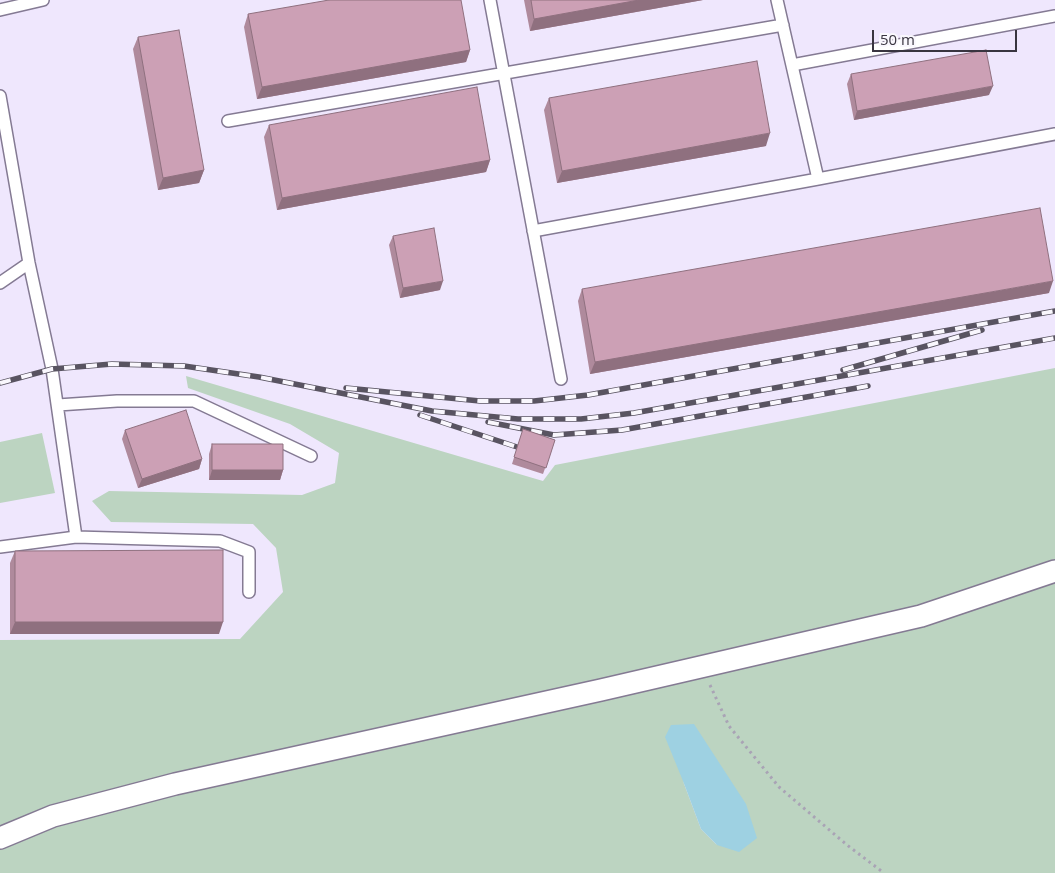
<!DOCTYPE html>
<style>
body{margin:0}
#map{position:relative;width:1055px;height:873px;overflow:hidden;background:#efe7fd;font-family:"Open Sans",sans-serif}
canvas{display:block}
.scale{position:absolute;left:872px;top:30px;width:145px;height:22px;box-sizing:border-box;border:2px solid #393540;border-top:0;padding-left:6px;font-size:15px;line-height:18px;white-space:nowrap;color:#393540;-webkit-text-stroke:4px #f9f7fd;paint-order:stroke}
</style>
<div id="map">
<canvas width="1055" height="873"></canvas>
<div class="scale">50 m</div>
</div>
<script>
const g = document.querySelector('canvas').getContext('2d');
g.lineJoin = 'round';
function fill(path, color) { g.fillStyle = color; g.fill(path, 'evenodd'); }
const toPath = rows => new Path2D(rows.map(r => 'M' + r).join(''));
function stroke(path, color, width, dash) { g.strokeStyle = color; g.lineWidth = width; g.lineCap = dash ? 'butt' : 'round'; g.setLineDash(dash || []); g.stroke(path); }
fill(toPath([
 [1055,368,1055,873,0,873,0,640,240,639,283,592,276,548,253,524,111,522,92,501,109,491,302,495,335,483,339,453,290,424,188,388,186,376,543,481,555,465],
 [683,781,717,845,701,829],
 [42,433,55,493,0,503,0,442]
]), '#bcd4c1');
fill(toPath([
 [694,724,746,804,757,838,739,852,717,845,701,829,683,781,665,737,671,725]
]), '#9ed1e2');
const lane = toPath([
 [490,0,561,379],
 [777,0,818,179],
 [0,10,43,0],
 [792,65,1055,16],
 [0,96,29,263,52,369,76,537,220,541,249,552,249,592],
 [228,121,783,25],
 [533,231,818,179,1055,134],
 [0,283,29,263],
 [58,405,117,401,194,401,311,456],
 [0,547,76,537]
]);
const street = toPath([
 [0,838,53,816,175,784,601,690,921,616,1055,571]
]);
stroke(lane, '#847a93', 14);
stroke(street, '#847a93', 24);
stroke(toPath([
 [710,685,729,726,779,787,847,845,884,873]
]), '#a9a3b5', 3, [2.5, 4]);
stroke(lane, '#fff', 11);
stroke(street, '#fff', 21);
const rail = toPath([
 [843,370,982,330],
 [0,383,52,369,112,364,184,366,259,377,432,411,518,419,581,419,634,413,1055,338],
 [346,388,480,401,534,401,588,395,1055,311],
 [420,415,517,447],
 [488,422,554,435,622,430,868,386]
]);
stroke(rail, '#595461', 5.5);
stroke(rail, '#f9f7fd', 4, [11]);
fill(toPath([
 [524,0,703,0,530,31],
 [248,14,470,50,466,62,257,99,244,27],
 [138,37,204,170,199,183,158,190,133,49],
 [851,74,989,95,854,120,847,84],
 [549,98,766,146,557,183,544,110],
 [269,125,490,160,486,172,277,210,264,137],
 [393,236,440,290,400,298,389,245],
 [582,289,1049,293,590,374,578,301],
 [523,429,555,440,543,474,512,464],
 [125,430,202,459,199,469,138,488,122,439],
 [212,444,283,470,280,480,209,480,209,454],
 [15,551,219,634,10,634,10,563]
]), '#af8a9c');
fill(toPath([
 [639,0,703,0,530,31,534,19],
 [470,50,466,62,257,99,262,87],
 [993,86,989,95,854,120,857,111],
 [770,133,766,146,557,183,562,171],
 [490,160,486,172,277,210,282,198],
 [204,170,199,183,158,190,163,178],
 [443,281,440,290,400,298,403,288],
 [1053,281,1049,293,590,374,595,362],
 [202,459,199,469,138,488,142,479],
 [212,470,283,470,280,480,209,480],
 [15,622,223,622,219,634,10,634]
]), '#8f707f');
const building = toPath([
 [329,0,461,0,470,50,262,87,248,14,329,0],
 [531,0,639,0,534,19,531,0],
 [179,30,204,170,163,178,138,37,179,30],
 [986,50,993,86,857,111,851,74,986,50],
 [757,61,770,133,562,171,549,98,757,61],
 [477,87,490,160,282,198,269,125,477,87],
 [1040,208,1053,281,595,362,582,289,1040,208],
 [434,228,443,281,403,288,393,236,434,228],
 [186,410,202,459,142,479,125,430,186,410],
 [523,429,555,440,546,468,514,457,523,429],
 [212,444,283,444,283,470,212,470,212,444],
 [223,550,223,622,15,622,15,551,223,550]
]);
fill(building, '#cca0b5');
stroke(building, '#8f707f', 1);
</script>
